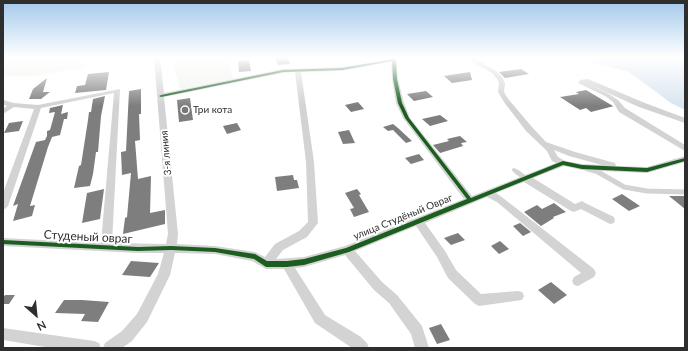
<!DOCTYPE html>
<meta charset="utf-8">
<style>
body{margin:0}
#map{position:relative;width:688px;height:351px;overflow:hidden;background:#fff;font-family:Lato,sans-serif}
canvas{display:block}
.frame{position:absolute;inset:0;border:4px solid #2e2e2e;pointer-events:none}
.north{position:absolute;left:16px;top:295px;width:40px;height:40px;-webkit-text-stroke:3px #fff;paint-order:stroke;rotate:153deg;font-size:11px;font-weight:700;line-height:16px;text-align:center;color:#2e2e2e}
.north::after{content:'';display:block;margin:auto;width:14px;height:18px;background:#2e2e2e;clip-path:polygon(50% 0,100% 100%,50% 72%,0 100%)}
</style>
<div id="map">
<canvas width="688" height="351"></canvas>
<div class="frame"></div>
<div class="north">N</div>
</div>
<script>
const g = document.querySelector('canvas').getContext('2d');
g.lineJoin = 'round';
function fill(path, color) { g.fillStyle = color; g.fill(path, 'evenodd'); }
const toPath = rows => new Path2D(rows.map(r => 'M' + r).join(''));
function stroke(path, color, width, dash) { g.strokeStyle = color; g.lineWidth = width; g.lineCap = dash ? 'butt' : 'round'; g.setLineDash(dash || []); g.stroke(path); }
function write(font, color, halo, rows, align = 'center') {
  g.font = font + ' Lato,sans-serif'; g.lineWidth = 4; g.setLineDash([]); g.textBaseline = 'middle'; g.strokeStyle = halo; g.fillStyle = color; for (const [text, x, y, turn = 0] of rows) {
    g.save(); g.translate(x, y); g.rotate((+turn || 0) * Math.PI / 180); g.textAlign = isNaN(turn) ? turn : align; if (halo) g.strokeText(text, 0, 0); g.fillText(text, 0, 0); g.restore();
  }
}
fill(toPath([
 [3,57,57,57,58,62,81,58,87,67,33,76,6,76,3,75],
 [172,57,228,57,233,79,180,89]
]), '#f0f4ec');
fill(toPath([
 [580,57,685,57,685,99,683,100,685,102,685,110,671,103,629,72,594,63]
]), '#d9e5f0');
fill(toPath([
 [275,57,288,57,290,64,278,65],
 [249,60,251,71,239,72,238,61],
 [521,69,529,74,505,78,499,72],
 [109,72,106,90,75,93,77,86,85,85,88,74],
 [470,72,472,80,452,83,444,76],
 [47,78,43,92,50,92,41,99,29,99,33,89],
 [141,89,141,114,139,114,140,140,135,141,138,179,151,176,150,213,165,210,165,224,123,234,125,218,127,217,131,173,122,175,121,152,126,151,129,91],
 [586,90,613,106,614,106,591,112,586,108,580,110,560,97,579,94,576,92],
 [426,91,433,97,414,101,407,94],
 [105,96,101,116,98,152,96,152,93,174,90,186,74,188,79,166,81,165,88,120,89,112,91,112,93,99],
 [190,98,193,120,179,122,177,100],
 [358,102,364,109,351,112,345,105],
 [63,105,61,114,68,112,67,119,64,119,60,135,52,137,48,147,30,206,35,205,32,216,13,221,18,204,13,206,36,142,45,140,47,136,47,131,50,130,55,112,49,113,50,108],
 [440,115,448,121,430,126,422,119],
 [23,121,19,131,4,133,9,123],
 [237,123,241,130,227,134,223,126],
 [393,124,398,128,412,141,406,143,393,130,388,131,383,127],
 [349,130,355,143,343,144,338,132],
 [460,136,467,142,461,143,463,146,440,153,433,145,449,141,447,139],
 [419,154,424,160,411,164,405,158],
 [293,175,294,180,297,180,299,188,277,191,275,177],
 [104,189,100,219,82,223,87,193],
 [357,189,361,194,359,195,369,212,354,217,350,209,354,208,345,193],
 [622,194,640,206,629,211,612,199],
 [669,196,685,196,685,209],
 [554,203,566,212,553,217,554,218,541,226,524,212,537,205,542,209],
 [520,223,531,232,523,236,513,226],
 [458,233,465,240,451,245,444,238],
 [500,241,509,249,499,254,491,246],
 [131,261,159,263,150,277,122,275],
 [551,282,567,295,554,304,538,290],
 [5,295,15,295,9,304,3,304,3,298],
 [64,300,82,300,109,302,98,322,81,321,85,314,55,313],
 [441,324,450,340,437,344,429,328]
]), '#7e7e7e');
stroke(toPath([
 [586,169,601,173],
 [514,170,518,173]
]), '#d3d3d3', 4);
stroke(toPath([
 [517,172,525,178],
 [598,172,624,187,647,191,685,192]
]), '#d3d3d3', 5);
fill(toPath([
 [154,57,160,57,164,93,283,69,342,67,396,59,398,79,404,103,410,118,472,196,556,163,552,161,547,151,526,131,504,102,498,92,499,83,497,79,492,73,464,57,472,57,496,71,502,77,505,83,504,92,509,100,532,127,546,142,575,152,615,163,616,166,647,167,685,156,685,162,647,173,582,170,564,166,533,178,575,204,582,201,585,203,614,217,615,220,614,223,610,224,581,209,574,212,571,211,524,182,496,193,503,198,594,269,596,273,594,277,578,286,574,285,572,281,574,277,581,273,497,202,487,197,425,223,445,251,456,270,481,294,518,291,522,292,524,296,522,300,479,306,475,304,448,278,437,257,416,226,355,251,382,282,397,295,422,326,429,348,415,348,411,334,389,303,374,290,345,255,304,267,295,268,325,315,361,337,367,343,369,348,352,348,315,323,284,269,266,269,252,261,215,254,175,253,170,275,147,322,132,341,122,348,103,348,105,343,122,331,137,314,158,274,164,253,138,253,3,246,3,238,101,243,114,93,41,108,8,206,6,208,3,210,3,193,34,109,14,107,3,114,3,109,7,106,3,104,3,100,14,103,38,105,120,89,112,243,166,244,168,234,154,57],
 [391,62,392,79,396,103,403,118,464,199,345,246,304,257,276,259,283,250,307,237,318,223,314,162,301,72,342,71,391,62],
 [295,72,306,162,308,222,299,231,275,244,265,257,255,252,215,246,177,244,178,234,164,97,283,73,295,72],
 [554,150,569,156,602,165,582,164,565,161,558,157,554,150],
 [588,79,645,103,685,118,685,123,639,107,586,83,609,94,618,100,625,108,685,145,685,151,619,112,613,102,605,96,578,83,580,80,588,79],
 [3,328,94,341,99,343,101,348,51,348,3,340,3,328]
]), '#d3d3d3');
fill(toPath([
 [394,59,396,60,397,79,402,103,409,118,471,198,563,161,582,165,647,168,685,158,685,161,647,172,582,169,563,165,349,252,304,265,287,267,266,267,254,259,215,252,171,250,138,251,3,244,3,240,138,247,171,246,215,248,255,254,267,261,287,261,304,259,346,248,467,199,405,118,398,103,393,79,392,61,342,70,283,72,161,97,159,96,161,95,283,70,342,68,394,59]
]), '#1b5e20');
const sky = g.createLinearGradient(0, 0, 0, 106);
sky.addColorStop(0, '#a2c8eb');
sky.addColorStop(0.54, '#fff');
sky.addColorStop(1, '#ffffff00');
g.fillStyle = sky;
g.fillRect(0, 0, 688, 106);
for (const [x, y, r, color] of [
 [185,110,4,"#777"]
]) { const dot = new Path2D(); dot.arc(x, y, r, 0, 2 * Math.PI); g.fillStyle = color; g.fill(dot); stroke(dot, '#fff', 1.5); }
write('10px', '#2e2e2e', '#fff', [
 ["Три кота",193,110]
], 'left');
write('10px', '#2e2e2e', '#fff', [
 ["3-я линия",166,153,-95],
 ["улица Студёный Овраг",403,217,-22]
]);
write('12px', '#2e2e2e', '#fff', [
 ["Студеный овраг",88,237,3]
]);
</script>
